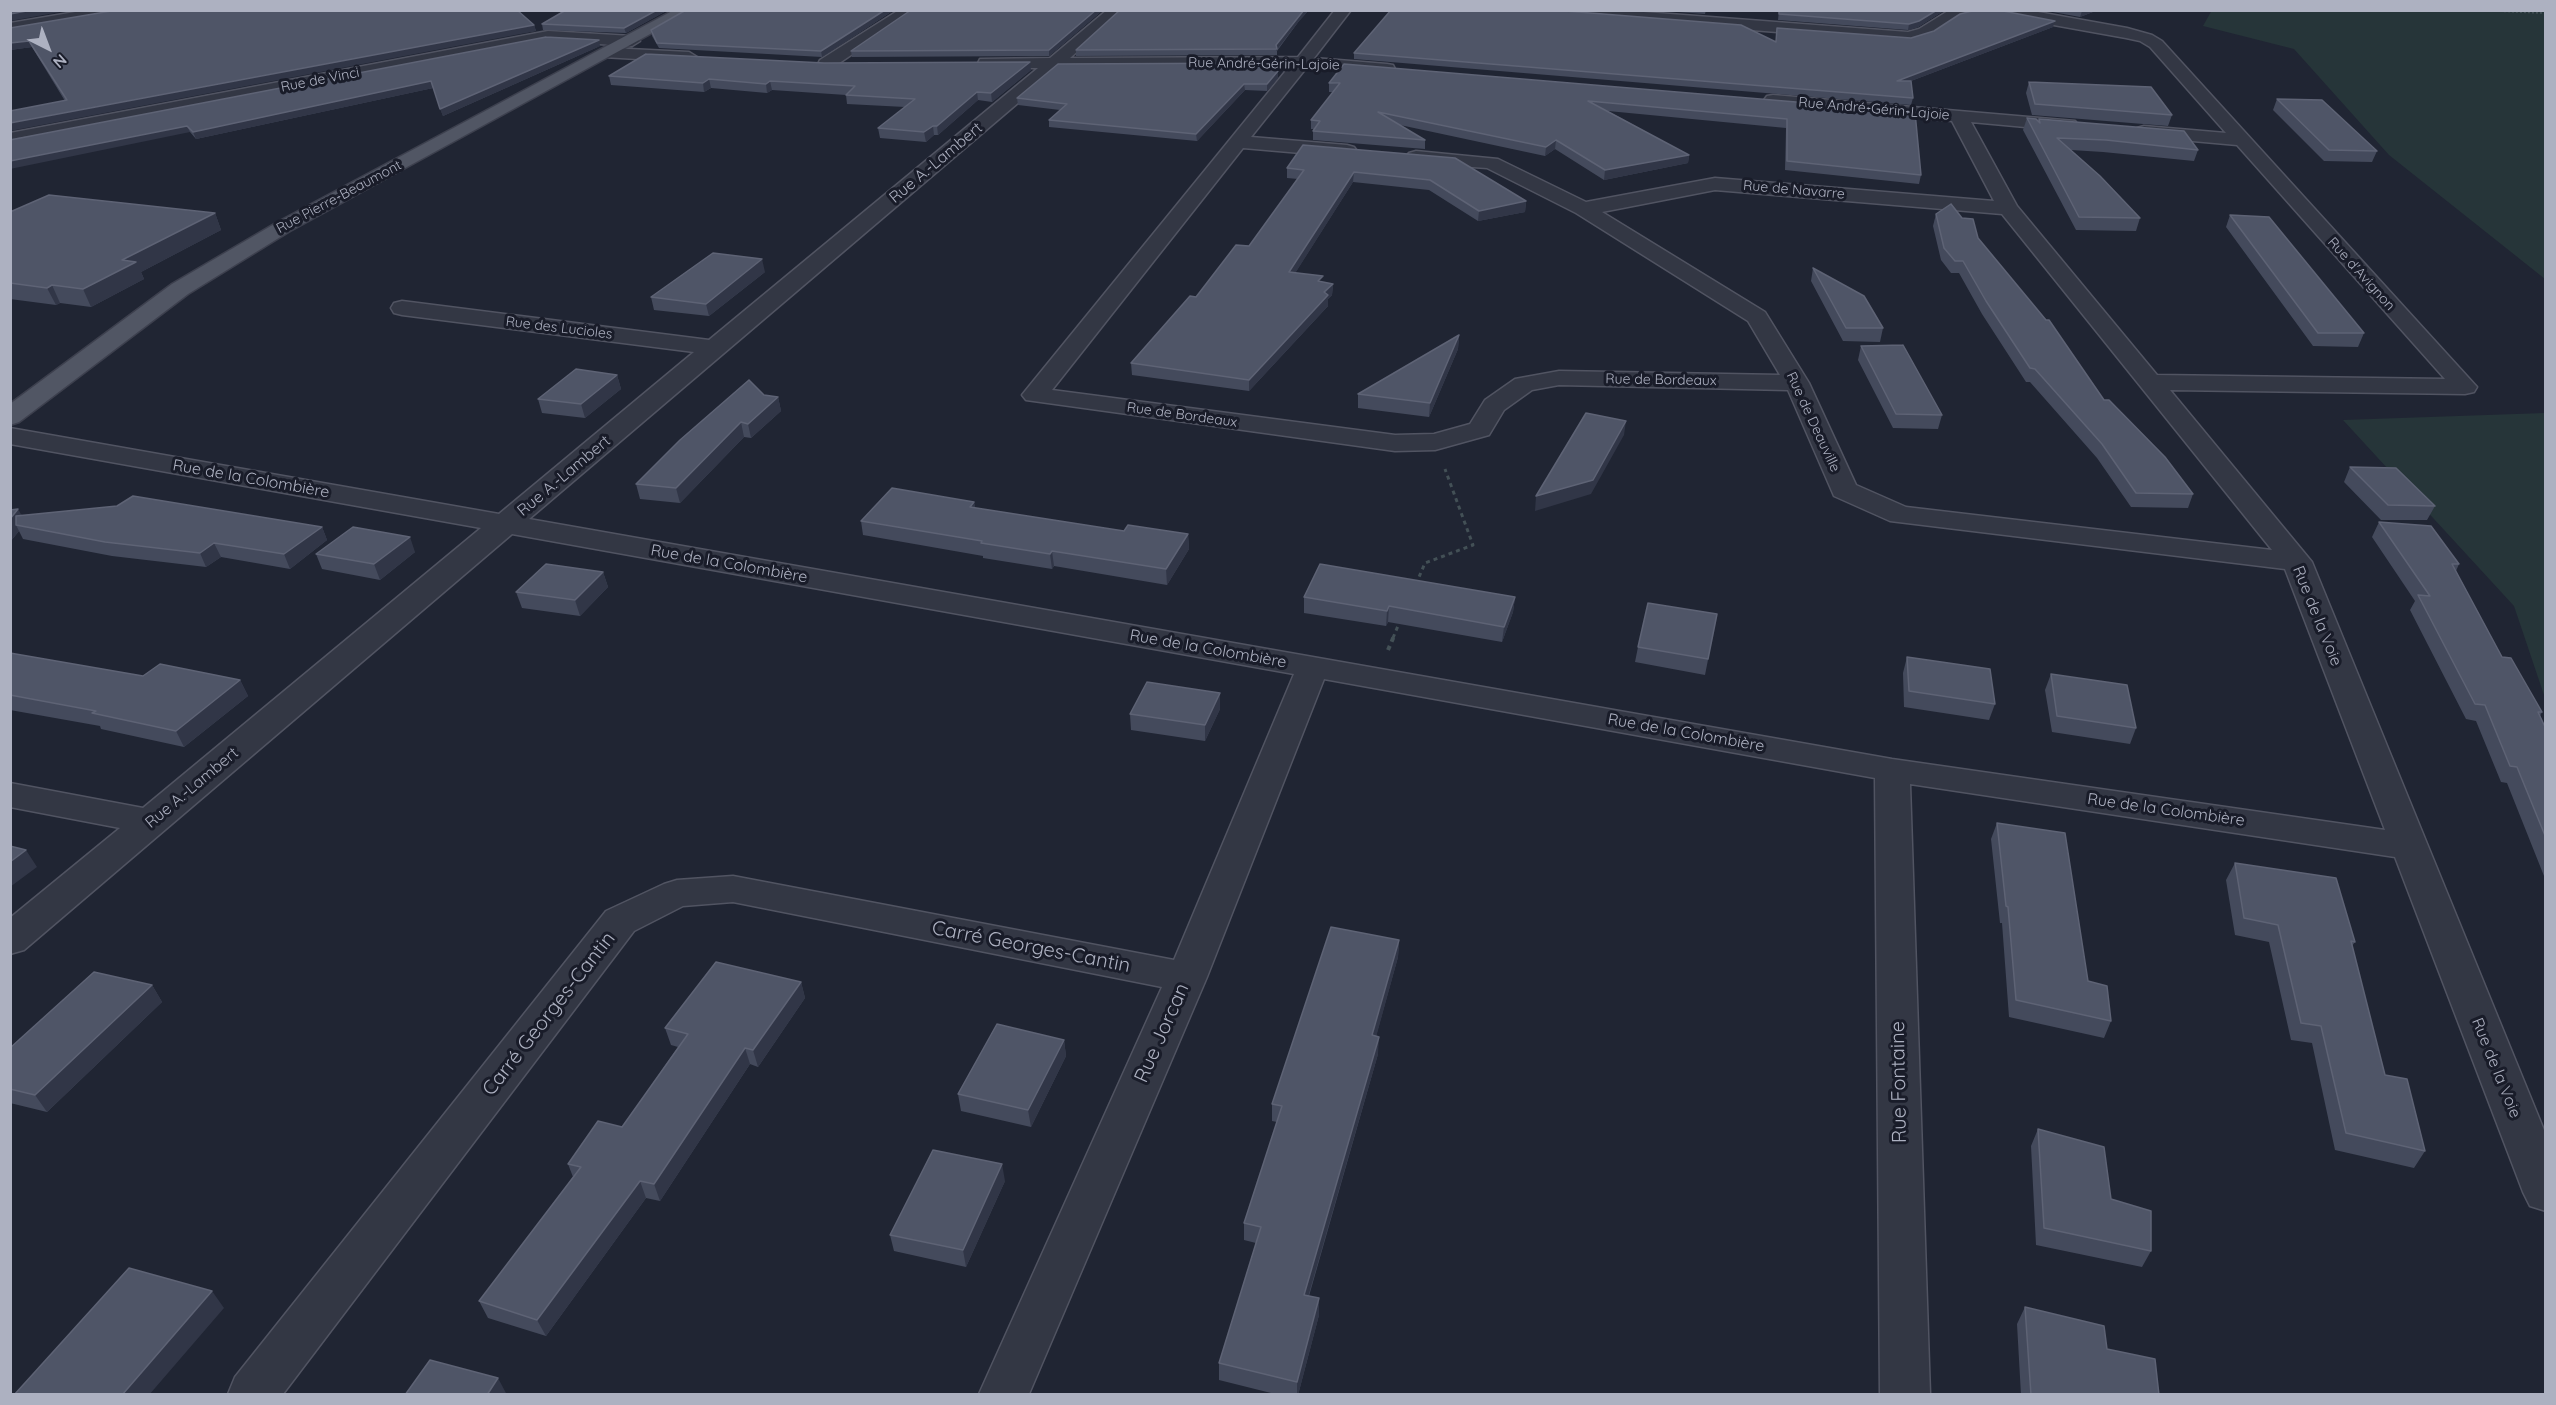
<!DOCTYPE html>
<meta charset="utf-8">
<style>
body{margin:0}
#map{position:relative;width:2556px;height:1405px;overflow:hidden;background:#202533;font-family:Quicksand,sans-serif}
canvas{display:block}
.frame{position:absolute;inset:0;border:12px solid #adb1c1;pointer-events:none}
.north{position:absolute;left:18px;top:18px;width:60px;height:60px;-webkit-text-stroke:4px #191c29;paint-order:stroke;rotate:138deg;font-size:16px;font-weight:700;line-height:24px;text-align:center;color:#adb1c1}
.north::after{content:'';display:block;margin:auto;width:21px;height:27px;background:#adb1c1;clip-path:polygon(50% 0,100% 100%,50% 72%,0 100%)}
</style>
<div id="map">
<canvas width="2556" height="1405"></canvas>
<div class="frame"></div>
<div class="north">N</div>
</div>
<script>
const g = document.querySelector('canvas').getContext('2d');
g.lineJoin = 'round';
function fill(path, color) { g.fillStyle = color; g.fill(path, 'evenodd'); }
const toPath = rows => new Path2D(rows.map(r => 'M' + r).join(''));
function stroke(path, color, width, dash) { g.strokeStyle = color; g.lineWidth = width; g.lineCap = dash ? 'butt' : 'round'; g.setLineDash(dash || []); g.stroke(path); }
function write(font, color, halo, rows, align = 'center') {
  g.font = font + ' Quicksand,sans-serif'; g.lineWidth = 6; g.setLineDash([]); g.textBaseline = 'middle'; g.strokeStyle = halo; g.fillStyle = color; for (const [text, x, y, turn = 0] of rows) {
    g.save(); g.translate(x, y); g.rotate((+turn || 0) * Math.PI / 180); g.textAlign = isNaN(turn) ? turn : align; if (halo) g.strokeText(text, 0, 0); g.fillText(text, 0, 0); g.restore();
  }
}
fill(toPath([
 [2212,10,2545,11,2545,279,2389,155,2294,49,2203,26],
 [2545,413,2545,698,2514,606,2343,420]
]), '#263539');
const minor = toPath([
 [87,10,125,10,118,15,10,33,10,23,87,10],
 [899,10,917,10,832,68,820,68,818,64,820,60,899,10],
 [1107,10,1124,10,1070,58,1298,57,1335,10,1351,10,1314,58,1387,64,1393,65,1395,69,1393,73,1387,74,1307,67,1251,137,1347,145,1354,147,1357,151,1354,155,1347,157,1243,148,1052,390,1395,435,1434,434,1470,424,1485,400,1515,379,1559,371,1780,375,1748,321,1576,213,1487,168,1416,163,1409,161,1406,157,1409,153,1416,151,1498,159,1586,202,1715,178,1994,201,1952,121,1767,104,1764,100,1767,96,1773,95,2075,121,2078,125,2075,129,2069,131,1971,122,2017,206,2157,375,2445,379,2237,145,2137,136,2135,132,2137,128,2144,126,2226,133,2150,47,2140,41,2126,38,1998,15,1991,10,2027,10,2127,28,2152,35,2162,41,2477,387,2474,392,2465,394,2170,390,2312,562,2546,1135,2546,1211,2530,1206,2523,1192,2395,857,1910,784,1930,1394,1880,1394,1875,778,1324,679,1207,977,1029,1394,979,1394,1162,987,733,902,683,906,634,931,283,1394,228,1394,235,1377,606,911,664,884,677,880,733,876,1174,960,1294,674,512,534,24,950,10,954,10,918,120,828,10,807,10,783,143,808,481,528,10,444,10,428,499,514,694,352,402,315,394,313,391,308,394,303,402,301,709,340,1038,68,986,68,980,67,978,63,980,59,1050,58,1107,10],
 [1289,67,1026,390,1022,395,1026,400,1395,451,1435,450,1489,435,1504,410,1532,390,1559,385,1788,390,1834,496,1890,521,2285,569,2385,830,1892,759,529,519,1059,68,1289,67],
 [1715,190,2002,214,2272,550,1906,507,1856,485,1809,383,1765,312,1602,212,1715,190],
 [1547,10,1617,10,1908,32,1919,29,1948,11,1982,10,1980,13,1958,18,1931,35,1909,42,1554,15,1547,10],
 [548,31,632,36,640,41,632,46,548,41,10,145,10,133,548,31],
 [609,48,689,52,697,57,689,62,603,57,601,53,603,49,609,48]
]);
const major = toPath([
 [674,10,694,10,290,231,188,294,19,422,10,425,10,404,172,284,276,223,674,10]
]);
stroke(minor, '#515462', 3);
stroke(major, '#3d404e', 3);
stroke(toPath([
 [2476,10,2546,13]
]), '#435056', 2, [2, 2]);
stroke(toPath([
 [1416,584,1425,563,1473,545,1445,469],
 [1393,638,1400,621]
]), '#435056', 3, [4, 4]);
stroke(toPath([
 [1388,650,1394,636]
]), '#435056', 4, [4.5, 4.5]);
fill(minor, '#333744');
fill(major, '#515664');
fill(toPath([
 [566,10,668,10,626,33,543,30,542,24],
 [894,10,822,57,659,48,652,36,651,30],
 [1103,10,1049,56,852,57,851,51],
 [1120,10,1309,10,1299,21,1277,51,1277,55,1076,56,1076,50],
 [1653,10,1706,10,1705,14],
 [1779,10,1945,10,1918,27,1908,30,1778,20],
 [2042,10,2098,10,2080,17],
 [534,25,536,31,65,101,32,47,10,50,10,28],
 [2053,27,1911,81,1913,98,1911,105,1354,59,1354,53,1911,38,1934,31],
 [600,46,443,116,433,88,196,139,190,132,10,139],
 [824,63,1031,70,992,102,978,100,938,135,934,135,926,142,880,138,878,128,905,107,847,104,846,95,772,90,767,93,711,88,704,92,611,85,609,76],
 [1278,78,1267,91,1245,90,1197,141,1049,127,1049,120,1060,110,1018,105,1017,98],
 [2029,82,2172,115,2168,126,2032,115,2026,93],
 [1329,83,1915,112,1921,175,1919,184,1785,170,1786,128,1608,111,1689,155,1688,163,1604,180,1555,149,1545,156,1400,125,1425,140,1425,149,1313,140,1313,131,1314,129,1311,129,1311,120,1334,92,1329,92],
 [2277,99,2377,151,2372,162,2324,161,2273,110],
 [2027,118,2039,121,2039,119,2198,150,2194,161,2103,152,2071,150,2140,218,2136,231,2076,230,2023,130],
 [1303,145,1526,201,1525,212,1478,221,1429,190,1353,182,1295,273,1323,282,1333,284,1332,295,1328,299,1328,306,1249,391,1132,375,1131,363,1196,297,1249,246,1298,179,1287,178,1287,168],
 [10,212,215,213,221,230,141,272,144,279,91,307,60,303,56,305,10,299],
 [1936,214,1978,238,2104,400,2193,494,2188,508,2131,507,2097,458,2030,382,2026,382,1982,314,1959,273,1951,273,1941,260,1933,226],
 [2230,215,2364,333,2358,347,2313,346,2226,227],
 [1813,268,1883,328,1880,342,1843,341,1811,281],
 [765,272,709,316,654,310,651,297],
 [1459,335,1458,349,1429,417,1358,408,1358,394],
 [1861,346,1942,415,1938,429,1893,428,1858,360],
 [617,375,621,389,585,418,542,413,538,399],
 [764,395,778,397,781,411,751,438,744,437,680,503,640,499,636,484],
 [2350,467,2435,506,2427,520,2381,520,2344,482],
 [974,502,975,508,1124,531,1188,534,1189,549,1167,585,1054,566,1052,569,983,558,983,556,863,535,861,521],
 [10,510,22,515,322,527,327,540,290,569,221,557,206,567,112,556,23,539,19,531,10,542],
 [2379,522,2459,564,2456,571,2502,657,2542,712,2540,716,2546,729,2546,881,2507,783,2501,782,2476,721,2466,719,2410,610,2415,601,2372,537],
 [415,552,380,580,322,569,316,554],
 [603,572,608,587,580,616,522,608,516,592],
 [1304,597,1515,597,1513,612,1502,642,1388,622,1386,626,1304,613],
 [1717,614,1705,675,1635,662,1638,647],
 [10,653,143,676,240,680,248,696,184,747,101,729,100,726,10,710],
 [1907,657,1995,704,1989,720,1904,707,1903,673],
 [2051,674,2136,728,2130,744,2052,732,2045,690],
 [1220,709,1205,741,1131,730,1130,714],
 [1997,823,2111,1021,2104,1038,2009,1017,2002,923,2000,923,1991,839],
 [2235,863,2355,942,2352,946,2385,1075,2425,1151,2414,1168,2335,1150,2312,1043,2291,1040,2269,942,2235,935,2226,880],
 [1399,940,1398,957,1376,1036,1378,1054,1309,1296,1319,1315,1298,1395,1279,1395,1219,1380,1219,1363,1256,1243,1244,1240,1244,1223,1277,1122,1272,1121,1272,1104],
 [801,982,805,998,758,1067,750,1064,660,1201,646,1198,546,1336,488,1318,479,1301,573,1177,568,1164,622,1127,678,1047,671,1045,665,1028],
 [152,985,162,1002,47,1112,10,1103,10,1048],
 [1064,1040,1066,1056,1031,1127,961,1111,958,1094],
 [2038,1129,2111,1199,2151,1251,2142,1267,2036,1245,2031,1146],
 [1005,1181,966,1267,894,1251,890,1235],
 [2025,1307,2107,1349,2159,1395,2021,1395,2017,1324]
]), '#444a5c');
fill(toPath([
 [32,10,71,10,10,21,10,14],
 [657,10,668,10,626,33,624,28],
 [885,10,894,10,822,57,821,51],
 [1096,10,1103,10,1049,56,1049,50],
 [1304,10,1309,10,1299,21,1276,51,1276,45],
 [1937,10,1945,10,1918,27,1908,30,1909,24],
 [2084,10,2098,10,2080,17,2082,11],
 [2055,21,2053,27,1895,87,1897,81],
 [534,25,536,31,10,131,10,123],
 [599,40,600,46,443,116,440,109],
 [29,41,32,47,10,50,10,43],
 [1030,62,1031,70,992,102,991,93],
 [1278,71,1278,78,1267,91,1267,84],
 [709,79,711,88,704,92,703,83],
 [431,81,433,88,196,139,193,132],
 [770,81,772,90,767,93,766,84],
 [1244,84,1245,90,1197,141,1196,134],
 [977,92,978,100,938,135,937,126],
 [187,126,190,132,10,169,10,161],
 [933,126,934,135,926,142,924,132],
 [1556,140,1555,149,1545,156,1546,147],
 [1689,155,1688,163,1604,180,1605,170],
 [1354,172,1353,182,1289,283,1289,272],
 [1526,201,1525,212,1478,221,1479,211],
 [215,213,221,230,141,272,144,279,91,307,83,289,122,260],
 [762,259,765,272,709,316,706,304],
 [1333,284,1332,295,1328,299,1328,306,1249,391,1249,380],
 [52,285,60,303,56,305,47,288],
 [1459,335,1458,349,1429,417,1430,403],
 [617,375,621,389,585,418,581,404],
 [778,397,781,411,751,438,748,424],
 [1626,421,1624,435,1591,494,1535,511,1536,496],
 [741,422,744,437,680,503,676,488],
 [974,502,976,516,970,507],
 [18,509,26,523,16,525,19,531,10,542,10,519],
 [322,527,327,540,290,569,284,554],
 [1188,534,1189,549,1167,585,1166,569],
 [410,537,415,552,380,580,374,564],
 [214,543,221,557,206,567,200,553],
 [1052,551,1054,566,1052,569,1050,554],
 [603,572,608,587,580,616,575,600],
 [1515,597,1513,612,1502,642,1504,627],
 [1389,606,1388,622,1386,626,1387,611],
 [240,680,248,696,184,747,176,731],
 [1220,693,1220,709,1205,741,1205,725],
 [26,850,37,867,10,887,10,862],
 [1399,940,1398,957,1372,1052,1372,1035],
 [801,982,805,998,758,1067,753,1050],
 [152,985,162,1002,47,1112,35,1095],
 [1379,1037,1378,1054,1304,1311,1304,1295],
 [1064,1040,1066,1056,1031,1127,1028,1110],
 [745,1048,750,1064,660,1201,654,1184],
 [1002,1164,1005,1181,966,1267,963,1250],
 [640,1181,646,1198,546,1336,537,1320],
 [212,1291,224,1308,149,1395,122,1395],
 [1319,1298,1319,1315,1298,1395,1297,1395,1297,1382],
 [498,1378,507,1395,487,1395]
]), '#313647');
const building = toPath([
 [10,10,32,10,10,14,10,10],
 [117,10,517,10,534,25,10,123,10,111,67,100,29,41,10,43,10,28,117,10],
 [566,10,657,10,624,28,542,24,566,10],
 [686,10,885,10,821,51,657,43,651,30,686,10],
 [911,10,1096,10,1049,50,851,51,911,10],
 [1120,10,1304,10,1276,45,1277,49,1076,50,1120,10],
 [1391,10,1553,10,1741,25,1776,42,1777,28,1911,38,1934,31,1960,14,1976,10,1998,10,2055,21,1897,81,1911,81,1913,98,1354,53,1391,10],
 [1779,10,1937,10,1919,21,1909,24,1779,14,1779,10],
 [546,37,599,40,440,109,431,81,193,132,187,126,10,161,10,140,546,37],
 [646,54,824,63,1030,62,991,93,977,92,937,126,933,126,924,132,878,128,915,99,846,95,855,86,770,81,766,84,709,79,703,83,609,76,646,54],
 [1277,63,1278,71,1267,84,1244,84,1196,134,1049,120,1067,104,1017,98,1058,64,1277,63],
 [1344,64,1915,112,1921,175,1787,161,1787,119,1588,101,1689,155,1605,170,1556,140,1546,147,1378,112,1425,140,1313,131,1320,121,1311,120,1340,83,1329,83,1344,64],
 [2029,82,2151,87,2172,115,2035,104,2029,82],
 [2277,99,2322,100,2377,151,2329,150,2277,99],
 [2027,118,2036,119,2040,123,2039,119,2184,131,2198,150,2106,140,2057,138,2100,176,2140,218,2079,217,2027,118],
 [1303,145,1455,158,1526,201,1479,211,1430,180,1354,172,1289,272,1323,276,1318,281,1333,284,1324,292,1328,295,1249,380,1131,363,1190,296,1196,297,1236,245,1249,246,1304,170,1287,168,1303,145],
 [49,195,215,213,122,260,136,262,83,289,52,285,47,288,10,283,10,212,49,195],
 [1951,204,1962,218,1973,219,1978,238,2046,320,2049,320,2104,400,2109,400,2165,457,2193,494,2136,493,2102,444,2035,369,2030,368,1986,301,1963,261,1955,261,1944,248,1936,214,1951,204],
 [2230,215,2269,217,2364,333,2318,333,2230,215],
 [713,253,762,259,706,304,651,297,713,253],
 [1813,268,1864,296,1883,328,1846,328,1813,268],
 [1459,335,1430,403,1358,394,1459,335],
 [1903,345,1942,415,1896,414,1861,346,1903,345],
 [576,369,617,375,581,404,538,399,576,369],
 [749,380,764,395,778,397,748,424,741,422,676,488,636,484,680,440,749,380],
 [1586,413,1626,421,1593,480,1536,496,1586,413],
 [2350,467,2396,468,2435,506,2388,505,2350,467],
 [892,488,974,502,970,507,1124,531,1128,525,1188,534,1166,569,1052,551,1050,554,981,543,982,541,861,521,892,488],
 [133,496,322,527,284,554,214,543,200,553,105,542,16,525,16,516,117,506,133,496],
 [18,509,10,519,10,510,18,509],
 [2379,522,2431,526,2459,564,2452,564,2502,657,2511,658,2542,712,2538,712,2546,729,2546,838,2517,767,2510,766,2485,705,2475,704,2418,595,2430,596,2379,522],
 [353,527,410,537,374,564,316,554,353,527],
 [546,564,603,572,575,600,516,592,546,564],
 [1320,564,1515,597,1504,627,1389,606,1387,611,1304,597,1320,564],
 [1648,603,1717,614,1708,659,1638,647,1648,603],
 [10,653,143,676,160,664,240,680,176,731,92,713,96,711,10,695,10,653],
 [1907,657,1990,669,1995,704,1909,691,1907,657],
 [2051,674,2127,685,2136,728,2057,716,2051,674],
 [1147,682,1220,693,1205,725,1130,714,1147,682],
 [1997,823,2065,833,2088,981,2107,986,2111,1021,2016,1000,2008,907,2006,906,1997,823],
 [10,846,26,850,10,862,10,846],
 [2235,863,2336,878,2355,942,2351,941,2385,1075,2407,1079,2425,1151,2346,1133,2321,1026,2301,1023,2278,925,2244,918,2235,863],
 [1331,927,1399,940,1372,1035,1379,1037,1304,1295,1319,1298,1297,1382,1219,1363,1261,1227,1244,1223,1282,1106,1272,1104,1331,927],
 [716,962,801,982,753,1050,745,1048,654,1184,640,1181,537,1320,479,1301,581,1167,568,1164,598,1121,622,1127,688,1034,665,1028,716,962],
 [94,972,152,985,35,1095,10,1089,10,1048,94,972],
 [997,1024,1064,1040,1028,1110,958,1094,997,1024],
 [2038,1129,2104,1147,2111,1199,2151,1211,2151,1251,2044,1228,2038,1129],
 [933,1150,1002,1164,963,1250,890,1235,933,1150],
 [129,1268,212,1291,122,1395,14,1395,129,1268],
 [2025,1307,2104,1326,2107,1349,2155,1359,2159,1395,2031,1395,2025,1307],
 [430,1360,498,1378,487,1395,405,1395,430,1360]
]);
fill(building, '#4f5567');
stroke(building, '#5e6375', 1.5);
write('14px', '#adb1c1', '#191c29', [
 ["Rue André-Gérin-Lajoie",1264,64,1],
 ["Rue de Vinci",320,80,-11],
 ["Rue André-Gérin-Lajoie",1874,109,5],
 ["Rue de Navarre",1794,190,5],
 ["Rue Pierre-Beaumont",339,197,-28],
 ["Rue d'Avignon",2361,274,48],
 ["Rue des Lucioles",559,328,7],
 ["Rue de Bordeaux",1661,380,1],
 ["Rue de Bordeaux",1182,415,8],
 ["Rue de Deauville",1813,422,65]
]);
write('16px', '#adb1c1', '#191c29', [
 ["Rue A.-Lambert",936,163,-40],
 ["Rue A.-Lambert",564,476,-40],
 ["Rue de la Colombière",251,479,10],
 ["Rue de la Colombière",729,564,10],
 ["Rue de la Voie",2317,616,68],
 ["Rue de la Colombière",1208,649,10],
 ["Rue de la Colombière",1686,733,10],
 ["Rue A.-Lambert",192,788,-40],
 ["Rue de la Colombière",2166,810,8],
 ["Rue de la Voie",2496,1068,68]
]);
write('20px', '#adb1c1', '#191c29', [
 ["Carré Georges-Cantin",1031,947,11],
 ["Carré Georges-Cantin",549,1014,-52],
 ["Rue Jorcan",1162,1033,-66],
 ["Rue Fontaine",1899,1082,-91]
]);
</script>
